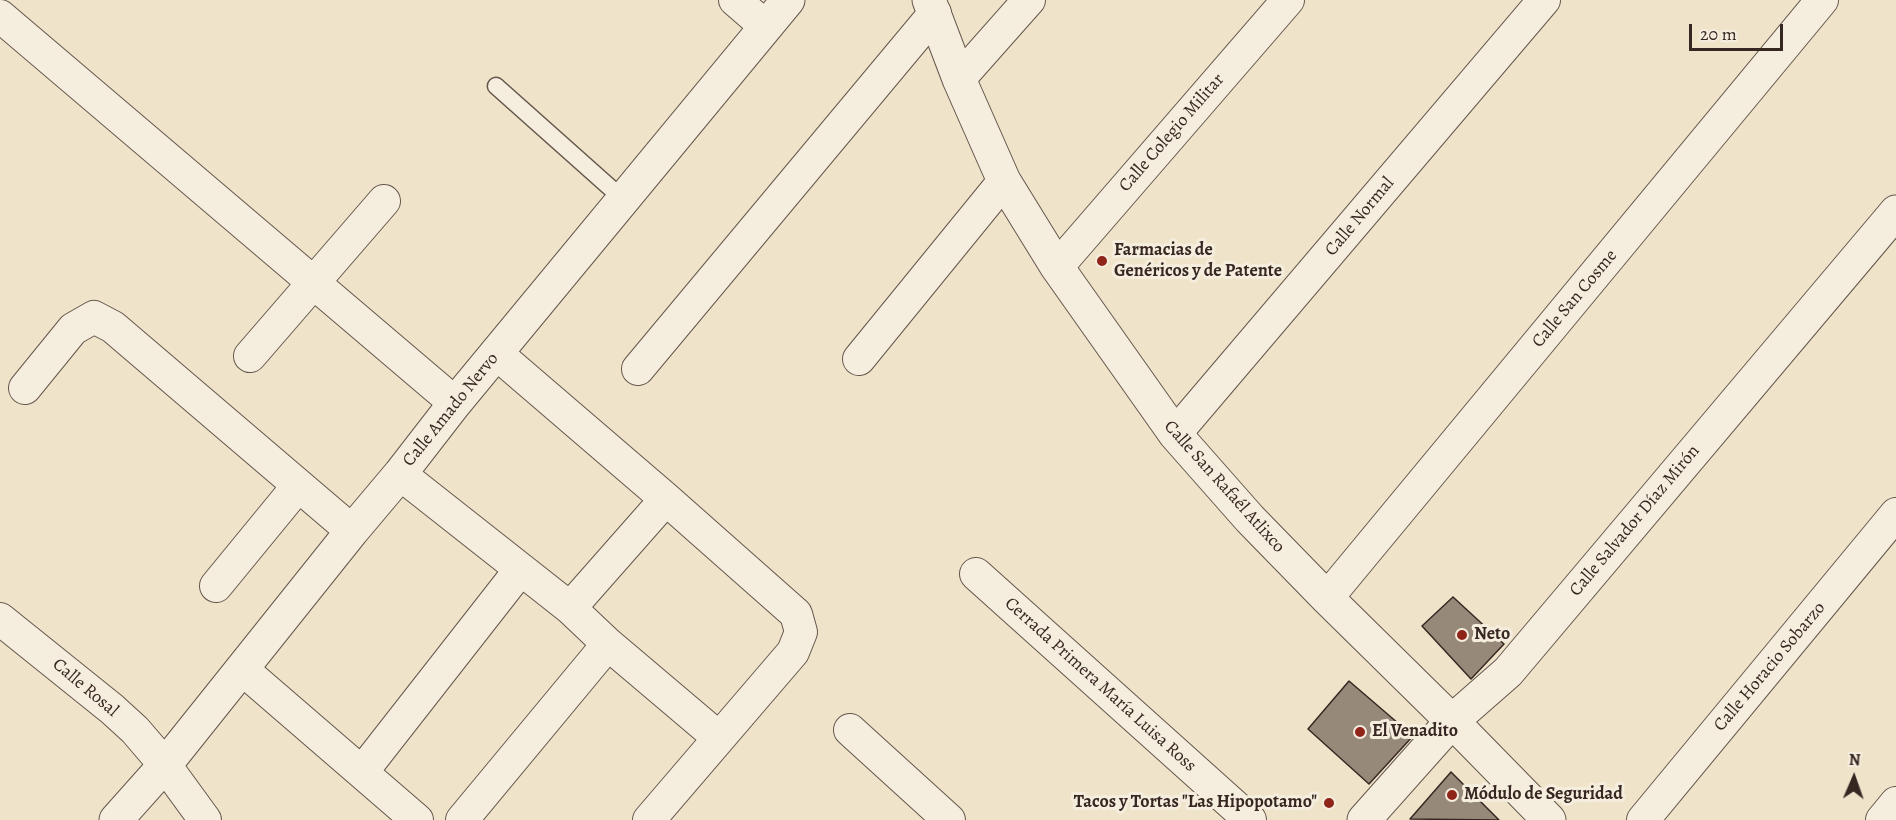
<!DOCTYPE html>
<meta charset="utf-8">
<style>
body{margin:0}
#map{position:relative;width:1896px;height:820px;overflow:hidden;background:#efe4ca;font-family:Alegreya,serif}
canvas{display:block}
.north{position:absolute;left:1824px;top:748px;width:60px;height:60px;-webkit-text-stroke:4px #f5eddd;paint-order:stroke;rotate:2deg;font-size:16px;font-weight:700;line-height:24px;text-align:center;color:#372722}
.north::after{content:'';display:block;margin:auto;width:21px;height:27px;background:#372722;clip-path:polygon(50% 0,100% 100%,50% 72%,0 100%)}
.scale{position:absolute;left:1689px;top:24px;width:94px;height:27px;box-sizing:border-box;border:3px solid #372722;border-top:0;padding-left:8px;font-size:18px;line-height:21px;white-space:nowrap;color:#372722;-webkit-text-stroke:4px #f5eddd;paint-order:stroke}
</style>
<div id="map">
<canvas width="1896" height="820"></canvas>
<div class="north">N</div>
<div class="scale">20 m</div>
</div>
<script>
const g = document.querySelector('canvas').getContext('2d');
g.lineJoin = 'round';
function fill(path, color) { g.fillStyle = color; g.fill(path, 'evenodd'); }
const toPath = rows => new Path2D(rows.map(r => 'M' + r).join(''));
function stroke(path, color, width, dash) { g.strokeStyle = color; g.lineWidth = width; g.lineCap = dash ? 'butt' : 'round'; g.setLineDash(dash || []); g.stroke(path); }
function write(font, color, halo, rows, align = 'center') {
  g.font = font + ' Alegreya,serif'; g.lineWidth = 6; g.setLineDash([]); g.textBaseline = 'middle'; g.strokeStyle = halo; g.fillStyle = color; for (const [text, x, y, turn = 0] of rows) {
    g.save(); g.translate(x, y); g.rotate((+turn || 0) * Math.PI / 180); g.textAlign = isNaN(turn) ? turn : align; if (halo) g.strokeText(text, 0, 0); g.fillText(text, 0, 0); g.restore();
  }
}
const building = toPath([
 [1453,597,1504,644,1471,679,1422,626,1453,597],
 [1349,681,1413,736,1369,784,1308,729,1349,681],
 [1451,772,1499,820,1410,819,1451,772]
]);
fill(building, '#978979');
stroke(building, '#372722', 1.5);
const service = toPath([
 [496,86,624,200]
]);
const minor = toPath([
 [735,0,765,26],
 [0,16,455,403],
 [959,79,1029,0],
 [1057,267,1288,0],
 [496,353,666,499,796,614,801,632,793,652,649,820],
 [250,356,384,201],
 [859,359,1004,181],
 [638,369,935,13],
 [25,388,73,329,94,317,113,327,352,531],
 [1175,434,1544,0],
 [400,474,570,608,608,644,719,738],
 [976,574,1250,820],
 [216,586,298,486],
 [1327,598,1822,0],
 [570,608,666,499],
 [0,619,112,709,135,730,165,765,205,820],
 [242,669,417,820],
 [850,730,949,820],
 [362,772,520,570],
 [462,820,608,644],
 [1643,820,1896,514],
 [1882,820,1896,803]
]);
const tertiary = toPath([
 [929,0,959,79,1004,181,1057,267,1175,434,1250,519,1327,598,1452,721,1549,820],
 [116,820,165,765,352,531,400,474,455,403,788,0],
 [1364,820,1452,721,1508,672,1896,212]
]);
stroke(service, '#65564c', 19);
stroke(minor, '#65564c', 34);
stroke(tertiary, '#65564c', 35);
stroke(service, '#f5eddd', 16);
stroke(minor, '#f5eddd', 32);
stroke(tertiary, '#f5eddd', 33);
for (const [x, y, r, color] of [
 [1102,261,6,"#8f2418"],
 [1462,635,6,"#8f2418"],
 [1360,732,6,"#8f2418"],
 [1452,795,6,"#8f2418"],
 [1329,803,6,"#8f2418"]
]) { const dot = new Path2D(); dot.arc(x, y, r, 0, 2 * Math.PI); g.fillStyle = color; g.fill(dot); stroke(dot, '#f5eddd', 2); }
write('18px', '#372722', '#f5eddd', [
 ["Calle Colegio Militar",1172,133,-49],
 ["Calle Normal",1360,217,-50],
 ["Calle San Cosme",1575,299,-50],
 ["Calle Amado Nervo",451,410,-51],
 ["Calle San Rafaél Atlixco",1224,487,48],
 ["Calle Salvador Díaz Mirón",1635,521,-50],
 ["Calle Horacio Sobarzo",1770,667,-50],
 ["Cerrada Primera María Luisa Ross",1100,685,42],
 ["Calle Rosal",85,688,40]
]);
write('bold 18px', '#372722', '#f5eddd', [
 ["Farmacias de",1114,251],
 ["Genéricos y de Patente",1114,272],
 ["Neto",1474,635],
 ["El Venadito",1372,732],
 ["Módulo de Seguridad",1464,795],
 ["Tacos y Tortas \"Las Hipopotamo\"",1317,803,"right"]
], 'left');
</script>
